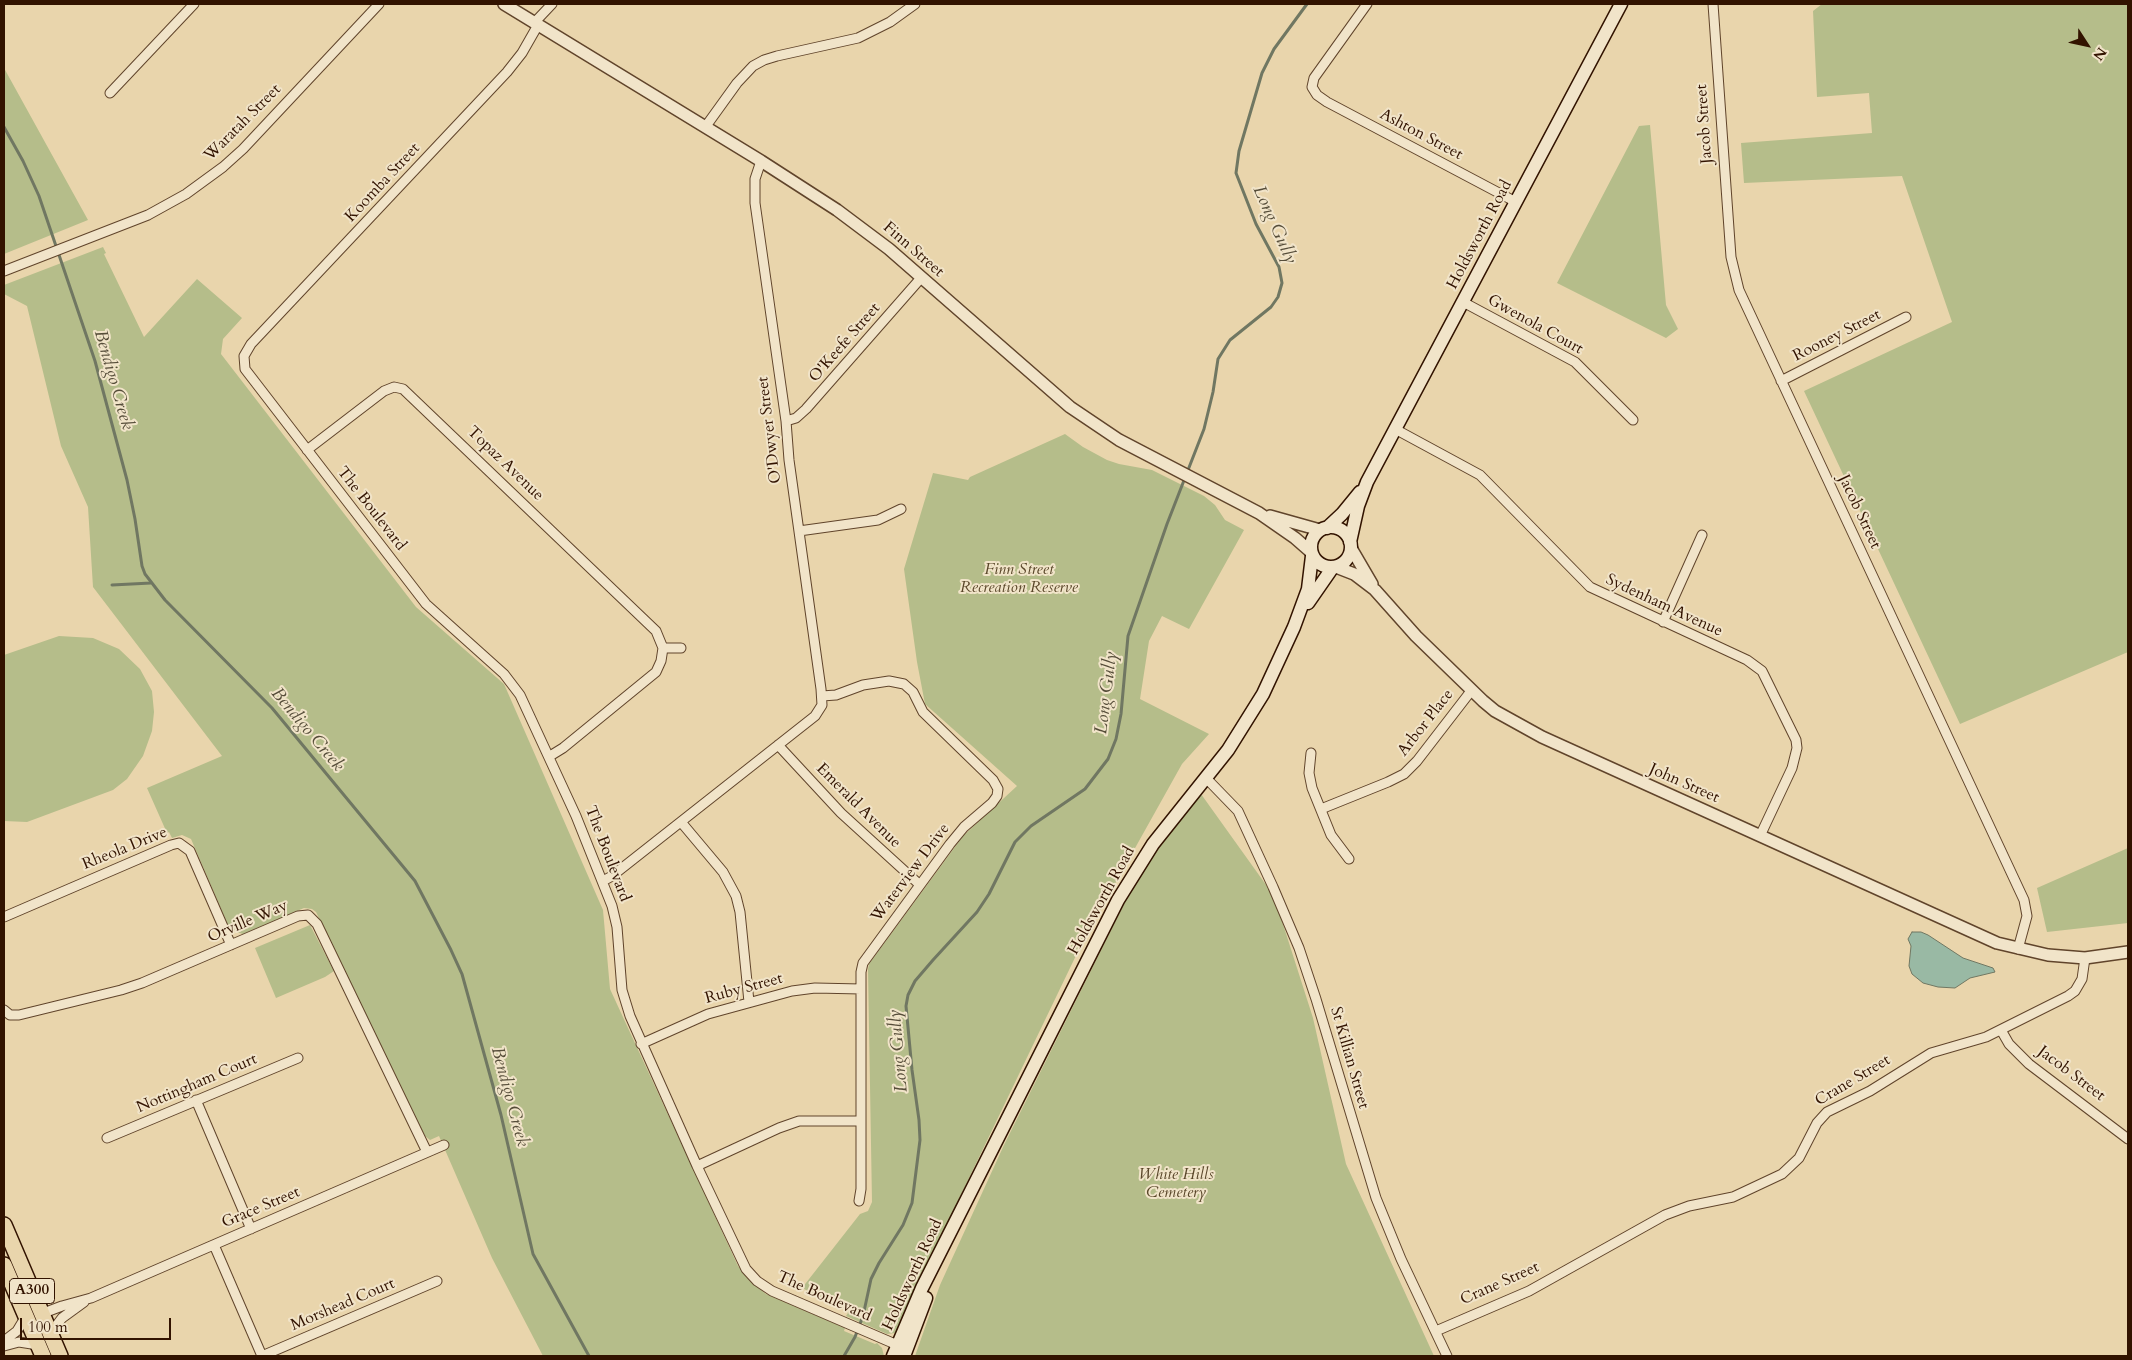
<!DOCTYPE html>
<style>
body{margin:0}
#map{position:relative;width:2132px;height:1360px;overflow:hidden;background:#e9d5ac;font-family:Cardo,serif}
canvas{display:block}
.frame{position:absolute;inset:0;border:5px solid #321300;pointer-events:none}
.north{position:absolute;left:2062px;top:20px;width:50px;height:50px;-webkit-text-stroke:4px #f1e4c9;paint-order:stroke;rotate:125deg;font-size:14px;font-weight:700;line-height:20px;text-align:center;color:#321300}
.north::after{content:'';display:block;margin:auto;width:18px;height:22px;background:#321300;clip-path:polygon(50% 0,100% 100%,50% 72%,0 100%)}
.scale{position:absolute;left:20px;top:1318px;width:151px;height:22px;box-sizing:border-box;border:2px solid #321300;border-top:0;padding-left:6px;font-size:15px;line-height:18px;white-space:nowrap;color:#321300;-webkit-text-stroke:4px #f1e4c9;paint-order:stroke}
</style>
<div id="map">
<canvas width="2132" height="1360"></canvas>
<div class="frame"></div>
<div class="north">N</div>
<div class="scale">100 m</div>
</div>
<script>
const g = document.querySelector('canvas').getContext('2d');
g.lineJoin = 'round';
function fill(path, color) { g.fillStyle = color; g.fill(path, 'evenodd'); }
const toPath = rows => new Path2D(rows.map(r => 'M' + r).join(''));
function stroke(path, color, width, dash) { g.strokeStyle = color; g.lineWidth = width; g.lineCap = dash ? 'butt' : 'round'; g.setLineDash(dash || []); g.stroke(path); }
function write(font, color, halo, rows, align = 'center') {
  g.font = font + ' Cardo,serif'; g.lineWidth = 4; g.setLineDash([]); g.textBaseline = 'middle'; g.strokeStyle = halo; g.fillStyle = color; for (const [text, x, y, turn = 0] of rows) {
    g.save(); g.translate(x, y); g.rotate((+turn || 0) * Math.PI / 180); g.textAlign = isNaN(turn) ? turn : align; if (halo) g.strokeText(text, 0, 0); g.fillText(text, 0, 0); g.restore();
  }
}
fill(toPath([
 [1822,4,2128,4,2128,652,1960,724,1804,391,1952,322,1902,176,1744,183,1741,143,1872,133,1869,93,1817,97,1813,11],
 [4,68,88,220,4,254],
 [1650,125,1666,305,1678,329,1666,338,1557,283,1639,126],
 [103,247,106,253,104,254,144,337,197,279,242,318,223,339,221,354,416,607,504,684,603,910,610,989,738,1266,751,1281,766,1294,845,1328,844,1331,875,1344,877,1343,882,1348,884,1356,543,1356,492,1258,439,1136,430,1140,425,1136,316,912,312,909,304,908,243,934,230,930,191,839,182,835,172,838,169,832,167,833,147,788,222,756,93,587,88,507,61,446,27,306,4,294,4,285],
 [1065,434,1083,447,1107,460,1119,464,1152,470,1204,496,1215,505,1225,520,1244,530,1189,629,1162,616,1149,641,1140,699,1209,734,1182,764,1082,943,958,1201,898,1331,895,1333,887,1334,846,1316,848,1313,847,1310,802,1288,860,1214,868,1211,872,1202,868,969,869,964,963,836,1017,786,925,704,917,662,904,569,933,473,968,480,970,477],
 [59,636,93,638,119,649,140,669,152,691,154,712,152,731,143,756,127,779,113,790,27,822,4,821,4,655],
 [1201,794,1274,896,1313,1018,1346,1164,1434,1356,915,1356,940,1285,1004,1145,1140,872],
 [2128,848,2128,923,2047,932,2037,888],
 [310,925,334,971,325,977,276,998,255,948]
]), '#b5bd8a');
const water = toPath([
 [1912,932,1921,932,1928,935,1963,958,1993,968,1995,972,1970,978,1955,988,1938,987,1923,983,1912,974,1909,966,1911,946,1908,939,1912,932]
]);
fill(water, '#99b9a4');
stroke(water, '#707762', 1);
stroke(toPath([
 [4,127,23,161,39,196,95,361,127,480,135,519,142,566,145,574,165,600,272,708,415,881,451,950,462,974,501,1115,533,1254,589,1356],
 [112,585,151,583],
 [844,1356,855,1337,863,1316,871,1279,879,1263,903,1225,912,1203,920,1140,919,1120,912,1070,906,1006,908,995,915,981,933,960,977,912,989,894,1015,842,1031,826,1085,789,1108,759,1116,739,1121,714,1128,636,1167,524,1204,429,1213,392,1218,359,1230,340,1271,307,1278,297,1282,283,1279,267,1256,224,1236,173,1239,151,1262,73,1274,49,1307,4]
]), '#707762', 3);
const minor = toPath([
 [1367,4,1314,78,1312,87,1317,95,1327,102,1516,202],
 [1713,4,1731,257,1739,290,2024,900,2027,916,2018,949],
 [534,23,552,4],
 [538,25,522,53,507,72,251,344,244,356,245,369,426,604,504,674,520,695,576,816,612,906,617,927,622,990,630,1016,697,1166,746,1269,757,1281,772,1291,902,1347],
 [110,93,194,4],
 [706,126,737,83,753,66,764,60,777,56,858,38,890,22,915,4],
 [4,271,148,215,186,194,223,167,243,149,379,4],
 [1463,302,1575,362,1633,420],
 [1781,381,1906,317],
 [786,421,796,418,806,409,921,278],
 [1395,429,1480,475,1590,587,1747,660,1762,671,1796,740,1797,748,1792,768,1760,836],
 [307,450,384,391,394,387,403,389,656,631,663,648,661,661,656,672,563,748,550,756],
 [799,531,878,520,901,509],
 [1663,622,1702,535],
 [663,648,681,648],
 [822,696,836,695,863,685,889,681,904,684,913,692,923,712,993,780,998,789,997,796,992,803,964,827,950,844,863,963,861,972,861,1189,859,1201],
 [778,745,841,813,920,885],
 [1311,753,1309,773,1312,788,1331,835,1349,859],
 [1206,778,1238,811,1273,887,1299,948,1316,999,1376,1198,1401,1259,1447,1356],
 [1321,809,1388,782,1404,774,1417,761,1471,691],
 [681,822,723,872,736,896,740,912,749,1002],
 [603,881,612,876,815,716,822,705,821,689,789,460,786,421,755,203,755,179,761,161],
 [4,917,171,845,179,843,190,851,231,945],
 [4,1010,10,1015,19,1015,121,990,142,983,298,916,308,915,317,924,427,1152],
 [2001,1030,2009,1044,2029,1064,2128,1139],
 [641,1044,708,1014,792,991,815,988,861,989],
 [196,1100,251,1229],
 [107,1138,298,1058],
 [697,1166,779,1128,799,1121,860,1121],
 [214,1245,262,1356],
 [41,1314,62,1306,91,1298,444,1145],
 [1436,1331,1529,1291,1665,1215,1689,1206,1733,1197,1782,1174,1799,1158,1817,1123,1827,1112,1870,1091,1931,1053,1986,1037,2068,996,2075,991,2082,979,2085,958],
 [50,1334,62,1318,84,1302],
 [4,1341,17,1331,26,1316],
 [4,1346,19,1342,38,1345],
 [262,1356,437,1281]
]);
const tertiary = toPath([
 [504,4,761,161,837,210,889,249,1070,407,1119,440,1259,513,1295,538,1311,552],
 [1270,516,1320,530],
 [1351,548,1372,584],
 [1336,567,1354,574,1375,590,1416,636,1483,701,1495,711,1542,737,1997,943,2048,955,2085,958,2128,952]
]);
const secondary = toPath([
 '1311 547a20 20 0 1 1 40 0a20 20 0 1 1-40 0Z',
 [1327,528,1342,514,1360,492],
 [1350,542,1358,506,1367,482,1621,4],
 [1308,603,1333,567],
 [893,1356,922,1288,1118,900,1153,844,1228,750,1263,694,1294,627,1308,589,1312,556],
 [904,1356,926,1298]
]);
const trunk = toPath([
 [4,1225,60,1356],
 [4,1265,43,1356]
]);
stroke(minor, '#60442b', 11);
stroke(tertiary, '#60442b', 14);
stroke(secondary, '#321300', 15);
stroke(trunk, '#321300', 18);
stroke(minor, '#f1e4c9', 9);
stroke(tertiary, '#f1e4c9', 11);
stroke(secondary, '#f1e4c9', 12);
stroke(trunk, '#e9d5ac', 15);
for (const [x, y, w] of [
 [32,1291,45]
]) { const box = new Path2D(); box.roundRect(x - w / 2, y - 12.5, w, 25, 4); g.fillStyle = '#f1e4c9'; g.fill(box); stroke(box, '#321300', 1); }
write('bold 15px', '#321300', null, [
 ["A300",32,1291]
]);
write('16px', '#321300', '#f1e4c9', [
 ["Waratah Street",243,123,-45],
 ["Jacob Street",1705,124,-94],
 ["Ashton Street",1421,135,28],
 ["Koomba Street",383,183,-47],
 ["Holdsworth Road",1480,235,-62],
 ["Finn Street",913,250,41],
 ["Gwenola Court",1535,325,29],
 ["Rooney Street",1837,336,-27],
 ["O'Keefe Street",845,343,-49],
 ["O'Dwyer Street",770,430,-97],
 ["Topaz Avenue",505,464,44],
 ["The Boulevard",371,509,52],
 ["Jacob Street",1859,512,65],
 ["Sydenham Avenue",1664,606,25],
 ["Arbor Place",1426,723,-52],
 ["John Street",1684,784,24],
 ["Emerald Avenue",858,806,45],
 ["Rheola Drive",125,849,-22],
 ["The Boulevard",607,854,69],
 ["Waterview Drive",911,873,-53],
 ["Holdsworth Road",1102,901,-61],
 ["Orville Way",248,922,-23],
 ["Ruby Street",744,989,-15],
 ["St Killian Street",1349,1058,74],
 ["Jacob Street",2071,1074,37],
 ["Crane Street",1853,1081,-31],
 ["Nottingham Court",197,1084,-23],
 ["Grace Street",261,1208,-23],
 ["Holdsworth Road",913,1275,-65],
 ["Crane Street",1500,1284,-24],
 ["The Boulevard",824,1297,24],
 ["Morshead Court",343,1305,-23]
]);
write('italic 16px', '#594629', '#f1e4c9', [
 ["Finn Street",1019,570],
 ["Recreation Reserve",1019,588],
 ["White Hills",1176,1175],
 ["Cemetery",1176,1193]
]);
write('italic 18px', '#564d39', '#f1e4c9', [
 ["Long Gully",1274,225,66],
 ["Bendigo Creek",113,380,74],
 ["Long Gully",1107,693,-83],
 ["Bendigo Creek",307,730,50],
 ["Long Gully",899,1051,-95],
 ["Bendigo Creek",509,1097,75]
]);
</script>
